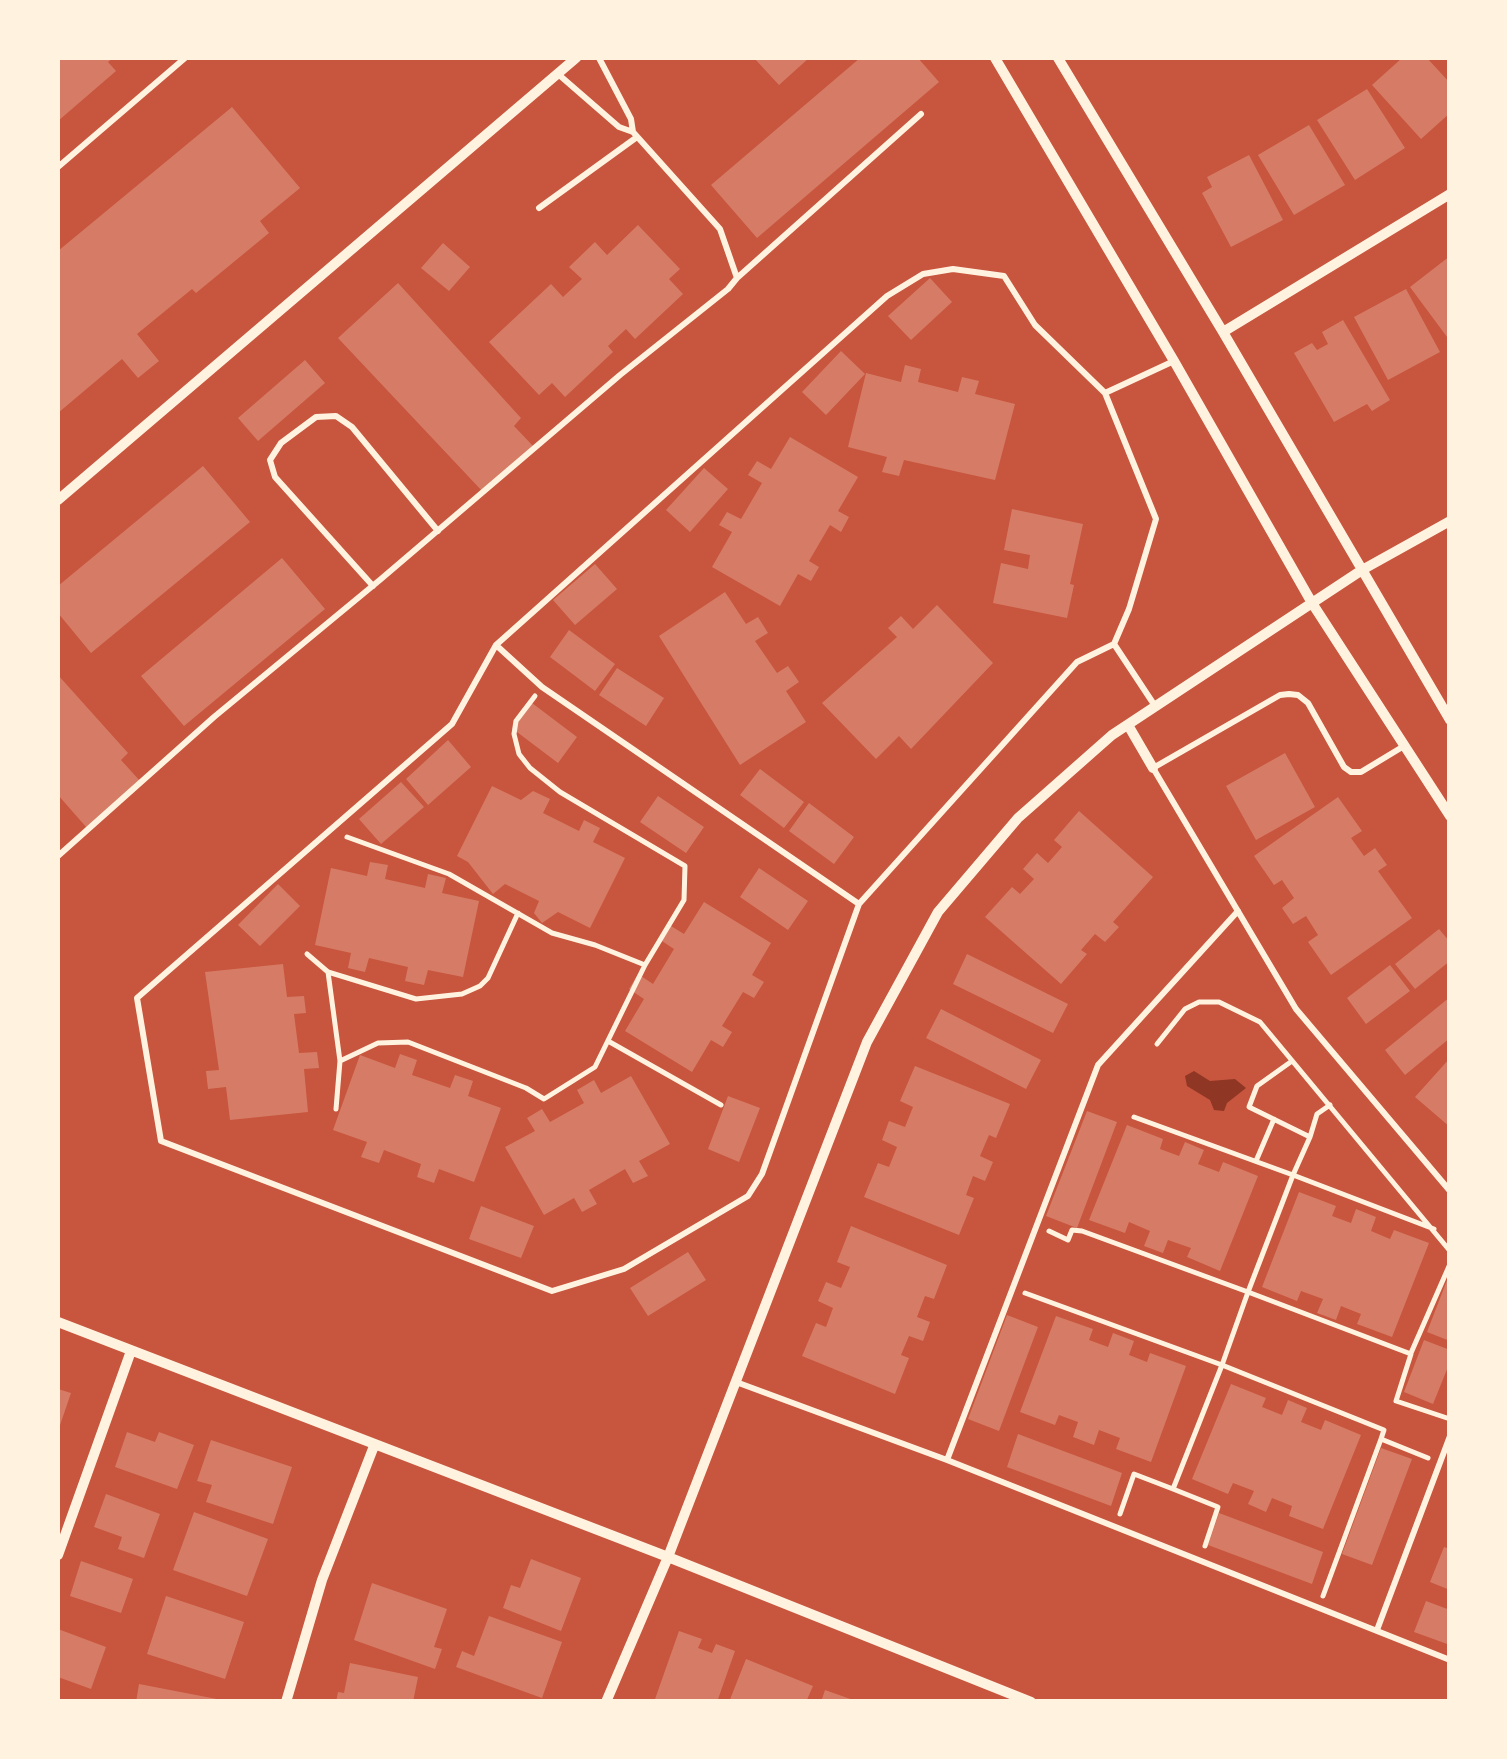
<!DOCTYPE html>
<style>
body{margin:0}
#map{position:relative;width:1507px;height:1759px;overflow:hidden;background:#c8553d;font-family:"IBM Plex Sans",sans-serif}
canvas{display:block}
.frame{position:absolute;inset:0;border:60px solid #fff3e0;pointer-events:none}
</style>
<div id="map">
<canvas width="1507" height="1759"></canvas>
<div class="frame"></div>
</div>
<script>
const g = document.querySelector('canvas').getContext('2d');
g.lineJoin = 'round';
function fill(path, color) { g.fillStyle = color; g.fill(path, 'evenodd'); }
const toPath = rows => new Path2D(rows.map(r => 'M' + r).join(''));
function stroke(path, color, width, dash) { g.strokeStyle = color; g.lineWidth = width; g.lineCap = dash ? 'butt' : 'round'; g.setLineDash(dash || []); g.stroke(path); }
fill(toPath([
 [1194,1071,1210,1081,1235,1079,1246,1088,1227,1103,1224,1111,1214,1110,1210,1100,1187,1086,1185,1076]
]), '#8f3625');
fill(toPath([
 [58,58,113,58,108,62,116,71,58,121],
 [754,58,809,58,779,85],
 [860,58,918,58,939,82,757,238,711,185],
 [1402,58,1427,58,1450,83,1450,113,1421,139,1372,85],
 [1367,89,1405,148,1355,180,1317,120],
 [232,107,300,188,260,221,269,233,196,293,192,289,137,334,159,361,138,378,122,359,58,413,58,251],
 [1309,125,1345,185,1294,215,1258,155],
 [1249,155,1283,220,1231,247,1202,193,1212,187,1207,177],
 [638,225,680,269,669,279,683,294,635,339,626,329,608,346,613,352,565,397,552,383,539,395,489,342,551,284,563,297,582,279,569,267,595,242,607,255],
 [443,243,470,267,449,291,421,268],
 [1450,256,1450,341,1410,287],
 [930,278,952,302,911,340,888,316],
 [398,283,521,418,514,426,533,446,483,492,338,338],
 [1406,289,1440,352,1388,380,1354,317],
 [1343,320,1390,400,1372,411,1367,404,1334,422,1294,353,1312,343,1317,350,1328,344,1322,332],
 [841,351,865,374,826,415,802,392],
 [305,360,325,383,258,441,238,418],
 [905,365,921,369,918,382,958,392,962,377,979,381,975,394,1015,404,995,480,904,460,899,476,882,472,887,457,848,447,866,373,901,382],
 [790,437,858,477,838,511,849,517,841,532,830,525,809,561,819,567,811,581,798,574,780,606,712,567,732,532,719,525,727,512,741,519,762,483,748,475,757,461,771,469],
 [203,466,250,522,91,653,58,613,58,586],
 [704,468,728,489,690,532,666,510],
 [1012,509,1083,524,1070,584,1074,585,1067,618,993,603,1001,563,1028,569,1030,555,1004,550],
 [282,558,325,609,184,726,141,676],
 [595,564,617,589,575,625,553,600],
 [725,592,746,624,758,617,768,633,755,641,777,673,788,666,799,682,786,691,806,722,740,765,659,636],
 [937,605,993,663,911,749,899,736,876,759,822,703,897,637,888,628,901,616,913,629],
 [569,630,615,664,595,691,550,657],
 [617,668,664,698,646,726,599,695],
 [58,675,128,753,121,760,140,781,87,828,58,795],
 [532,703,577,737,558,763,513,729],
 [448,740,471,767,428,805,406,779],
 [1285,753,1315,807,1256,840,1226,786],
 [760,769,804,802,784,828,740,795],
 [401,782,424,807,381,844,359,819],
 [492,786,521,800,533,791,550,799,543,813,579,831,584,820,600,828,593,842,625,858,590,928,558,912,542,923,534,913,539,901,505,884,493,894,468,862,457,856],
 [658,796,704,827,686,853,640,822],
 [1338,797,1362,831,1351,838,1364,856,1375,848,1387,865,1378,871,1412,918,1331,975,1308,942,1318,935,1306,916,1293,924,1282,908,1294,898,1282,880,1274,885,1254,856],
 [809,803,854,837,834,864,789,831],
 [1079,811,1153,877,1113,922,1119,927,1105,942,1095,934,1081,950,1087,954,1061,984,985,917,1012,887,1020,894,1034,879,1023,869,1037,853,1048,863,1062,847,1054,840],
 [370,862,388,865,385,879,425,888,428,874,446,878,442,893,479,901,463,977,428,970,424,985,405,981,408,967,369,958,365,972,348,968,351,953,315,945,331,868,367,876],
 [759,868,808,901,788,930,740,897],
 [278,884,300,906,260,946,238,925],
 [704,902,771,943,752,975,764,982,754,998,743,992,722,1026,732,1032,723,1047,711,1040,692,1072,625,1031,644,999,629,989,638,974,653,984,674,949,662,941,671,926,684,934],
 [1439,929,1450,942,1450,961,1415,989,1395,964],
 [967,954,1068,1004,1053,1033,953,984],
 [283,964,287,997,304,996,306,1013,294,1014,299,1053,317,1052,319,1068,304,1069,308,1112,230,1120,226,1087,208,1089,206,1071,219,1070,205,972],
 [1390,965,1410,991,1366,1024,1347,998],
 [1450,997,1450,1038,1405,1075,1385,1050],
 [941,1009,1041,1060,1026,1089,926,1038],
 [400,1054,417,1060,412,1075,450,1088,455,1075,473,1081,468,1096,501,1108,474,1182,439,1169,434,1183,417,1177,421,1164,384,1150,379,1163,361,1157,367,1142,333,1130,360,1055,395,1068],
 [1450,1058,1450,1127,1415,1097],
 [915,1066,1010,1104,996,1138,989,1135,980,1156,993,1162,985,1181,973,1176,966,1195,974,1198,959,1235,864,1197,878,1163,889,1167,897,1147,882,1140,889,1121,905,1127,913,1107,900,1101],
 [631,1076,670,1144,639,1161,648,1176,633,1183,625,1169,589,1190,597,1204,582,1212,574,1198,544,1215,505,1147,535,1131,527,1118,542,1109,550,1122,584,1103,577,1090,594,1080,601,1093],
 [728,1096,760,1108,739,1162,708,1149],
 [1087,1111,1117,1122,1077,1228,1046,1216],
 [1127,1125,1163,1139,1160,1149,1179,1156,1185,1142,1204,1150,1198,1164,1219,1172,1223,1162,1258,1176,1220,1271,1187,1257,1191,1248,1168,1240,1163,1253,1144,1246,1150,1231,1129,1222,1125,1233,1089,1220],
 [1299,1192,1336,1206,1332,1216,1351,1223,1356,1209,1376,1217,1371,1231,1390,1239,1394,1230,1429,1243,1392,1337,1357,1324,1361,1314,1341,1306,1336,1320,1317,1313,1323,1299,1301,1291,1297,1301,1262,1287],
 [481,1206,534,1226,521,1258,469,1239],
 [851,1226,947,1265,934,1299,925,1296,917,1317,930,1322,923,1341,909,1336,901,1355,909,1358,895,1394,802,1356,816,1323,826,1327,833,1308,818,1301,826,1282,841,1288,850,1267,837,1262],
 [688,1252,706,1280,648,1316,630,1288],
 [1449,1275,1450,1275,1450,1341,1427,1332],
 [1007,1315,1038,1327,999,1431,968,1419],
 [1056,1316,1093,1329,1089,1340,1108,1347,1113,1333,1134,1341,1129,1355,1147,1362,1150,1353,1186,1366,1151,1462,1116,1449,1120,1438,1099,1430,1094,1445,1073,1437,1078,1422,1059,1415,1055,1425,1020,1412],
 [1424,1340,1450,1350,1450,1362,1433,1404,1404,1392],
 [1231,1384,1266,1398,1262,1407,1282,1415,1288,1400,1307,1408,1301,1422,1321,1430,1325,1420,1361,1435,1323,1529,1289,1516,1292,1506,1272,1498,1266,1512,1248,1504,1254,1491,1233,1483,1228,1494,1192,1479],
 [58,1389,71,1393,58,1431],
 [127,1432,155,1442,159,1432,194,1445,177,1489,115,1467],
 [1018,1434,1122,1473,1111,1506,1007,1467],
 [211,1440,292,1467,273,1524,206,1502,212,1485,197,1481],
 [1381,1448,1412,1459,1372,1565,1342,1554],
 [106,1494,160,1514,144,1558,118,1549,122,1537,94,1527],
 [194,1512,268,1539,247,1596,173,1570],
 [1219,1513,1323,1552,1312,1584,1208,1545],
 [1444,1547,1450,1549,1450,1590,1430,1582],
 [531,1559,581,1578,561,1631,503,1608,511,1585,520,1588],
 [81,1561,133,1579,121,1613,70,1596],
 [372,1583,447,1609,434,1647,442,1649,435,1669,354,1640],
 [166,1596,244,1622,225,1679,147,1654],
 [1426,1601,1450,1610,1450,1645,1414,1632],
 [489,1616,562,1642,542,1698,456,1667,462,1651,474,1656],
 [58,1629,106,1647,91,1689,58,1677],
 [679,1631,702,1639,698,1648,712,1653,716,1644,735,1651,717,1702,654,1702],
 [746,1659,813,1686,806,1702,729,1702],
 [350,1663,418,1677,413,1702,336,1702,338,1692,344,1693],
 [139,1684,222,1700,222,1702,136,1702],
 [825,1690,856,1701,856,1702,821,1702]
]), '#d67c66');
stroke(toPath([
 [347,837,449,874,552,933,595,945,645,965,684,900,685,866,560,792,530,768,519,754,514,734,516,721,535,696],
 [307,954,328,972,416,999,462,994,480,986,488,978,518,913],
 [328,972,340,1061,336,1109],
 [608,1041,721,1105],
 [1157,1044,1185,1009,1199,1002,1219,1002,1260,1022,1450,1251],
 [340,1061,378,1043,408,1042,526,1088,544,1099,595,1067,645,965],
 [1292,1061,1257,1086,1249,1107,1310,1137,1317,1114,1330,1105],
 [1134,1117,1293,1175,1310,1137],
 [1256,1161,1274,1119],
 [1049,1231,1068,1240,1072,1230,1082,1231,1248,1292,1293,1175,1434,1229],
 [1025,1293,1222,1365,1248,1292,1411,1354,1396,1401,1450,1419],
 [1411,1353,1450,1264],
 [1173,1489,1222,1365,1384,1430,1381,1439,1428,1458],
 [1120,1514,1134,1474,1173,1489,1218,1507,1205,1546],
 [1323,1596,1381,1439]
]), '#fff3e0', 5);
stroke(toPath([
 [599,58,631,119,633,132],
 [58,167,185,58],
 [539,208,637,137],
 [737,278,921,114],
 [1105,393,1035,325,1004,276,953,269,923,274,887,296,496,645,542,687,859,904,1077,662,1114,644],
 [373,586,275,477,270,460,281,443,316,417,336,416,352,427,438,531],
 [496,645,452,724,137,998,161,1141,552,1291,624,1269,748,1196,762,1174,859,904],
 [1155,706,1114,644,1129,609,1156,519,1105,393,1174,361],
 [1404,746,1361,772,1351,772,1344,767,1308,703,1298,695,1289,694,1280,695,1153,768,1296,1009,1450,1191],
 [58,856,214,717,381,579,620,375,728,289,737,278,720,229,633,132,619,127,558,74],
 [736,1382,947,1460,1450,1660],
 [947,1460,1098,1065,1238,911],
 [1377,1630,1450,1436]
]), '#fff3e0', 6);
stroke(toPath([
 [995,58,1174,361,1312,603,1450,816],
 [1058,58,1223,332,1450,720],
 [1223,332,1450,194],
 [58,500,576,58],
 [1128,725,1153,768],
 [58,1322,668,1557,1031,1702],
 [58,1555,131,1351],
 [286,1702,322,1580,374,1446],
 [606,1702,668,1557,867,1042,938,912,1018,818,1112,735,1362,570,1450,521]
]), '#fff3e0', 10);
</script>
